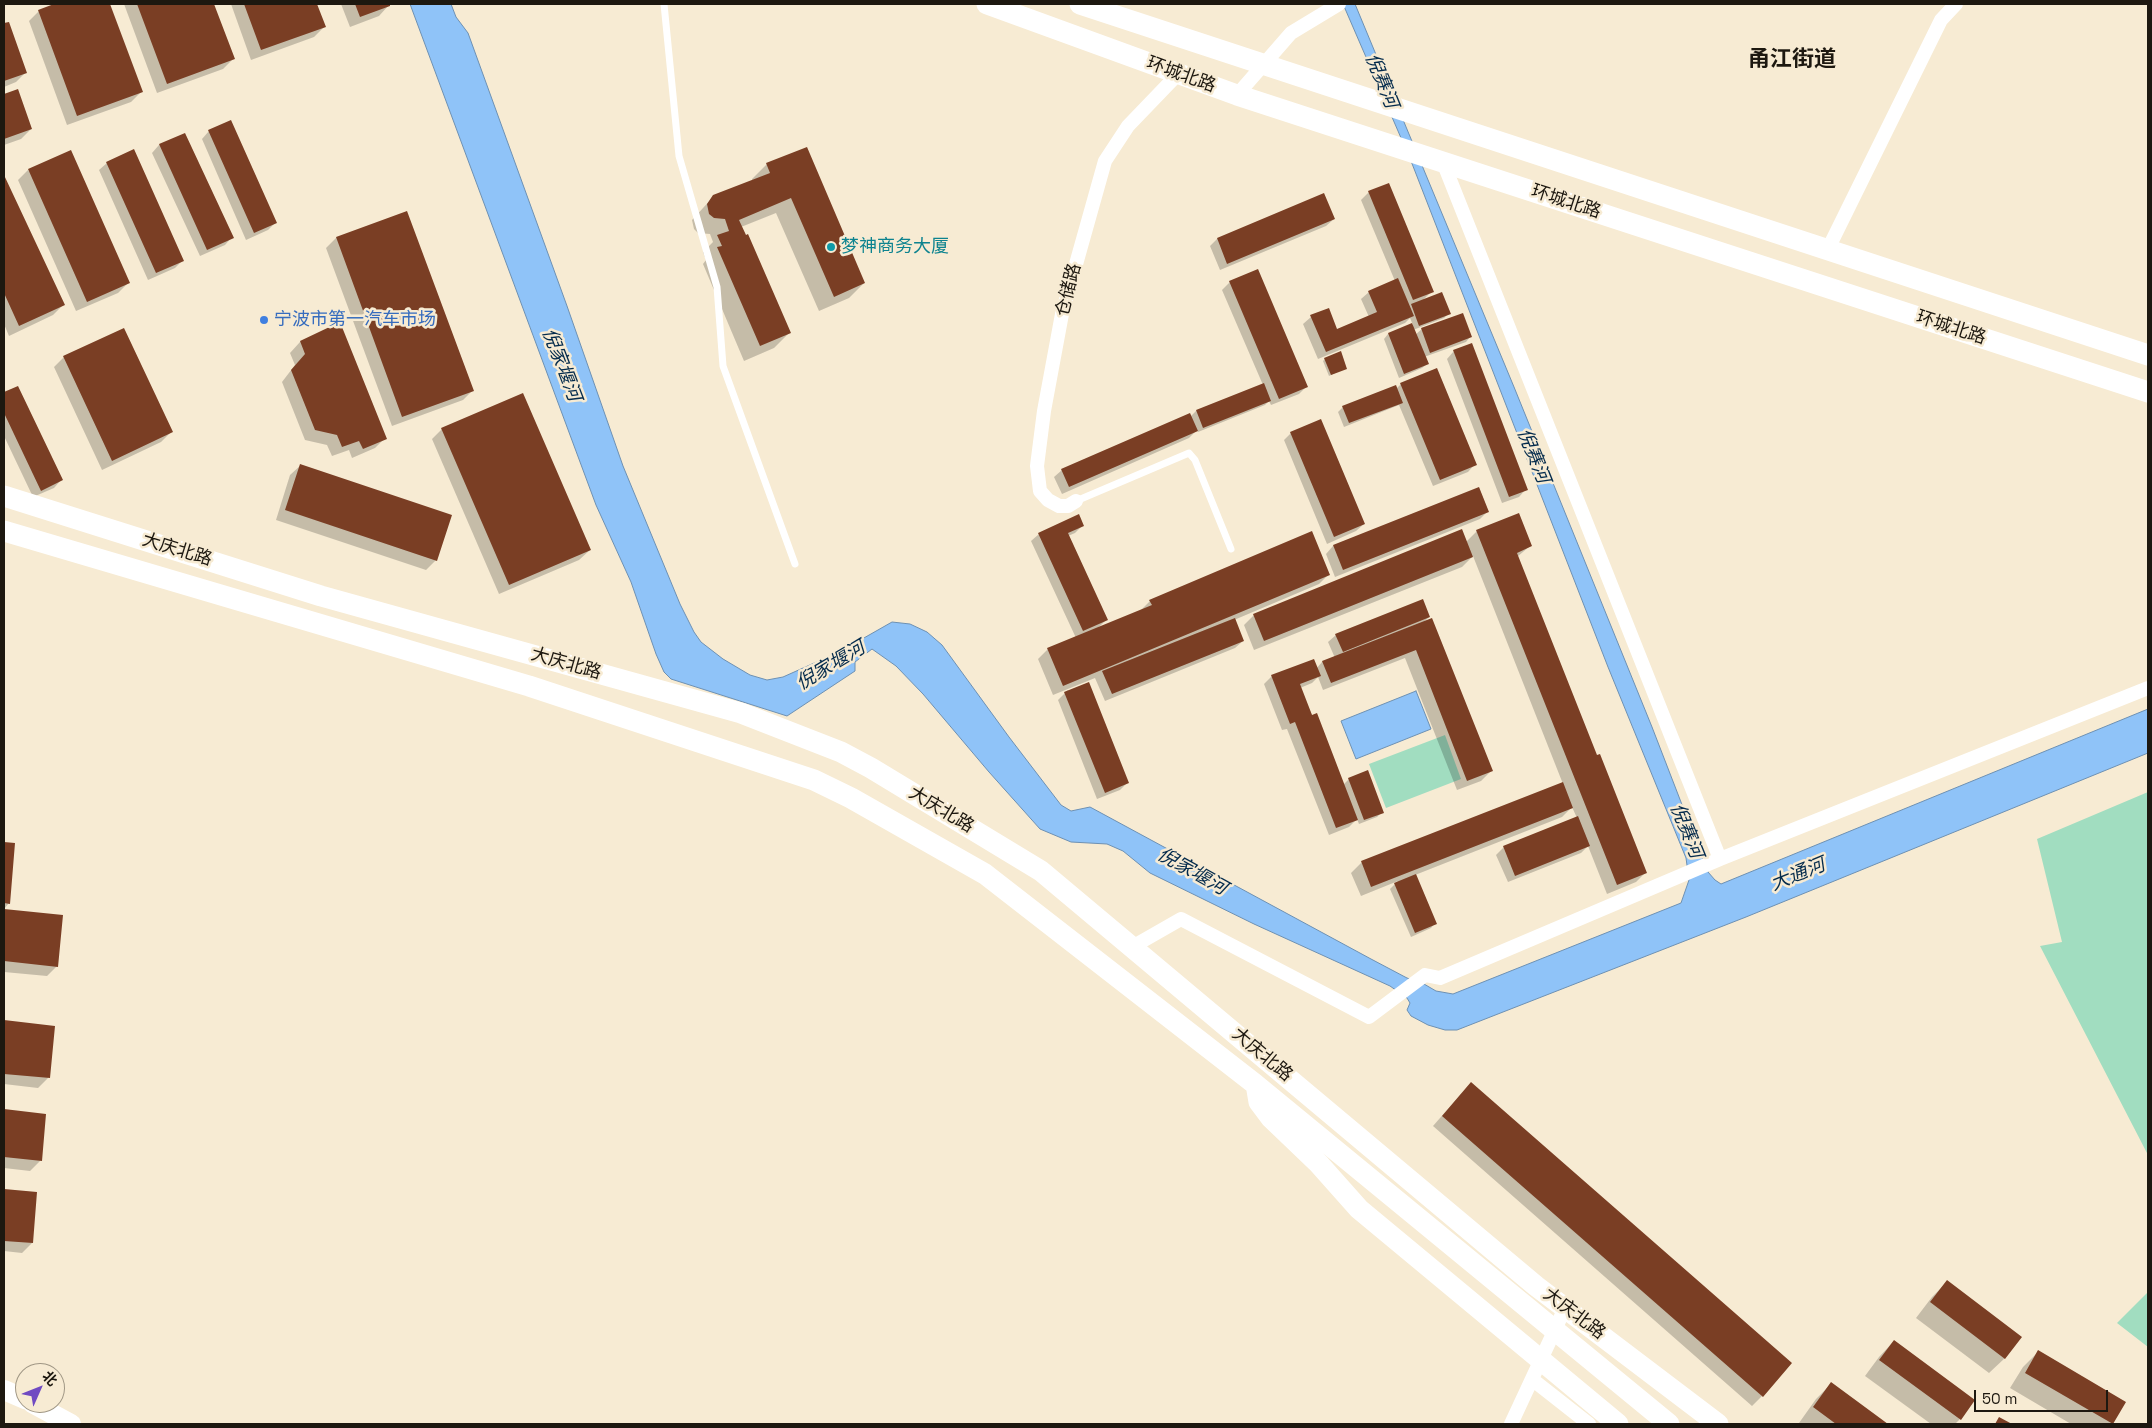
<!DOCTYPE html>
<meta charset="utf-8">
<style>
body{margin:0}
#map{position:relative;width:2152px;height:1428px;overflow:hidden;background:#f7ebd3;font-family:"Space Grotesk","Noto Sans SC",sans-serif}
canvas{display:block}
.frame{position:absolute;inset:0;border:5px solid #1d1810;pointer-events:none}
.north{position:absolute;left:15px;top:1363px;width:50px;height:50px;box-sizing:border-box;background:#f7ebd3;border:1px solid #a09785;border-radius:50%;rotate:46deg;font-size:14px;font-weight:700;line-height:20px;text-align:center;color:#1d1810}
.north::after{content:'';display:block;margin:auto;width:18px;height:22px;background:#704ac2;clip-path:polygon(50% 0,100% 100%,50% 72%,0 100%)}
.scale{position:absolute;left:1974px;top:1390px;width:134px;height:22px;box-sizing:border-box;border:2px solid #1d1810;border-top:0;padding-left:6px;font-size:15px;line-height:18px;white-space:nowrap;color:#1d1810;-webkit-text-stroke:4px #f7ebd3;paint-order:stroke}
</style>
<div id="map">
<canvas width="2152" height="1428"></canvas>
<div class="frame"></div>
<div class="north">北</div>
<div class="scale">50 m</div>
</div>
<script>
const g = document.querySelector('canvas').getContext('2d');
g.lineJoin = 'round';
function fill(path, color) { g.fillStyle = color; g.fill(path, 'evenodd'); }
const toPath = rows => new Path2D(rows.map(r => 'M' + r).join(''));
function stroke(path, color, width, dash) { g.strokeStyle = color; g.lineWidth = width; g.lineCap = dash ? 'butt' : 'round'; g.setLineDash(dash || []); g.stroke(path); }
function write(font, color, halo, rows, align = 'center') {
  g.font = font + ' "Space Grotesk","Noto Sans SC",sans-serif'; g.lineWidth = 5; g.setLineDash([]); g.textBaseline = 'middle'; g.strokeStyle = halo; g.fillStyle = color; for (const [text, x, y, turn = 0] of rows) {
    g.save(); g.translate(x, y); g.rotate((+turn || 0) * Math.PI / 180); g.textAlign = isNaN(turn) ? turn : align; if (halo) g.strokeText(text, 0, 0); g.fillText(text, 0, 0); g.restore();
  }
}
fill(toPath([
 [1445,735,1461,779,1386,808,1369,764],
 [2148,792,2148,1155,2040,946,2062,942,2037,839],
 [2148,1292,2148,1347,2117,1323]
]), '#a1ddc0');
const water = toPath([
 [410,4,451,4,456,17,468,33,567,306,623,466,680,604,694,632,701,642,723,659,750,675,767,680,783,677,841,651,892,622,910,624,927,632,942,645,1009,737,1061,805,1071,811,1090,807,1371,959,1407,978,1424,984,1436,991,1453,994,1681,903,1689,880,1686,858,1608,667,1411,161,1343,4,1355,4,1514,387,1652,727,1708,872,1715,880,1721,884,2148,709,2148,753,1746,917,1457,1030,1445,1030,1428,1025,1411,1016,1407,1010,1410,1003,1407,998,1390,986,1254,924,1150,873,1123,851,1107,844,1071,842,1040,829,989,772,923,694,896,666,872,649,855,662,855,671,787,716,671,679,664,672,656,654,631,582,596,505,410,4],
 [1416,691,1431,729,1356,759,1341,721,1416,691]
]);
fill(water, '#8fc3f8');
stroke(water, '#6d90b2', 1);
fill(toPath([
 [58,4,109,4,141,92,131,102,67,125,29,21,39,11],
 [124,4,213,4,234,58,223,69,157,93],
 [231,4,316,4,324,27,314,37,251,60],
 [341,4,388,4,389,5,379,16,350,27],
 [8,23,26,72,16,82,4,87,4,25],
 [17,91,31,129,21,139,4,145,4,96],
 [209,131,275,223,268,230,246,240,202,139],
 [184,134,232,237,225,245,200,256,152,153,159,145],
 [107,163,183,260,175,268,148,280,99,170],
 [767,164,864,283,849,298,819,311,776,213,741,227,789,333,774,348,744,361,703,264,706,260,703,252,713,242,710,234,698,233,694,229,692,220,714,196,752,181,752,179],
 [28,170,128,283,118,293,76,311,18,180],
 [4,178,63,305,53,315,9,336,4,324],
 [1369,192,1432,291,1422,301,1449,313,1444,318,1413,330,1415,335,1423,328,1470,337,1466,342,1424,357,1427,364,1422,368,1399,378,1384,339,1388,334,1413,325,1410,318,1405,323,1318,359,1303,324,1311,317,1337,330,1369,317,1361,299,1369,292,1395,281,1361,200],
 [1324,195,1334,219,1326,226,1220,270,1210,246,1217,239],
 [407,213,473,390,463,400,392,426,326,248,336,238],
 [1230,282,1307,386,1299,394,1271,405,1269,401,1265,405,1198,432,1197,430,1189,438,1062,494,1054,477,1062,470,1190,417,1196,411,1263,385,1222,290],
 [339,324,385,438,375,448,352,458,349,450,332,456,327,445,305,440,282,382,295,365,290,353,300,342],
 [1454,351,1526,489,1519,497,1502,503,1447,359],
 [64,357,171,432,161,442,102,470,54,367],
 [1325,359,1346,368,1329,376,1323,361],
 [1401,384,1475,464,1468,472,1433,486,1399,405,1344,427,1338,412,1343,407,1396,389],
 [17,387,61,480,54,488,33,497,4,436,4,394],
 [442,429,590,550,579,560,499,594,432,439],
 [1291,433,1364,524,1356,531,1327,544,1284,440],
 [301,465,436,560,426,570,276,520,290,475],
 [1479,488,1488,511,1480,519,1335,577,1326,554,1333,546],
 [1083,525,1075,533,1068,536,1107,619,1098,628,1140,611,1150,601,1329,574,1319,584,1234,620,1243,641,1235,648,1105,701,1095,678,1053,695,1038,659,1048,649,1076,638,1031,541,1039,534],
 [1477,531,1530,546,1517,557,1596,757,1646,872,1636,882,1607,894,1588,846,1581,853,1508,882,1496,855,1504,847,1577,818,1572,807,1562,817,1415,875,1435,923,1431,928,1411,937,1390,889,1398,881,1361,896,1351,873,1362,862,1563,784,1473,556,1462,567,1254,650,1244,625,1254,615,1466,542],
 [1429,617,1423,623,1491,771,1481,781,1457,790,1405,658,1323,690,1318,677,1312,683,1300,688,1343,785,1349,779,1382,812,1377,817,1359,824,1357,819,1349,827,1329,835,1287,729,1282,730,1264,684,1272,676,1316,669,1322,662,1335,658,1328,642,1336,635],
 [1068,690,1127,783,1120,790,1097,799,1058,700],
 [4,843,13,844,9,903,4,909],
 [4,911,62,916,57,966,47,976,4,972],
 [4,1021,54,1027,48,1078,38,1088,4,1084],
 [1461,1094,1762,1396,1752,1406,1433,1126],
 [4,1111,45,1115,40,1161,30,1171,4,1168],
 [4,1191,36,1193,32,1243,22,1253,4,1251],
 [1947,1282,2005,1358,1989,1373,1916,1318,1932,1297],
 [1894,1341,1960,1419,1955,1424,1931,1424,1865,1376,1879,1357],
 [2038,1352,2124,1403,2112,1424,2071,1424,2010,1388,2023,1367],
 [1831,1384,1886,1424,1801,1424,1799,1423,1816,1399]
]), '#0003');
fill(toPath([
 [54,4,110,4,143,92,77,116,38,10],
 [137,4,214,4,235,59,167,84],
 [244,4,317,4,326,27,261,50],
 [355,4,390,4,390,6,360,17],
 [9,22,27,73,4,81,4,23],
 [18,89,32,129,4,139,4,94],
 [231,120,277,223,254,233,208,130],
 [185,133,234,238,207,250,159,144],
 [807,147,865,283,834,297,791,198,739,220,746,235,748,234,791,333,760,346,717,247,722,246,717,235,729,231,725,219,714,218,709,214,707,204,713,195,770,173,766,163],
 [134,149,184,261,156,273,106,162],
 [71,150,130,283,87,302,28,169],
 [4,175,65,305,19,326,4,293],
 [1389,183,1434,292,1413,300,1368,191],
 [1324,193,1335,219,1227,264,1217,238],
 [407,211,474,391,402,417,336,237],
 [1258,269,1308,387,1279,399,1229,281],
 [1398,278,1414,316,1326,352,1310,315,1329,308,1337,329,1377,312,1368,291],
 [1442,292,1451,314,1419,326,1411,304],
 [1463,313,1472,337,1430,353,1421,328],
 [340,322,387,439,363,449,359,441,342,447,337,435,315,430,291,370,305,354,300,341],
 [1412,323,1429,364,1404,374,1388,333],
 [124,328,173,432,112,461,63,356],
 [1472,343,1528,490,1509,497,1453,350],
 [1341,351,1347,369,1331,375,1324,358],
 [1437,368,1477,465,1440,480,1400,383],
 [1264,383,1271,401,1203,428,1196,410],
 [1396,385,1403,403,1349,423,1342,406],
 [18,386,63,480,41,491,4,413,4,392],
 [523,393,591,550,509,585,441,428],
 [1190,413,1198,431,1069,487,1061,469],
 [1321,419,1365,524,1334,537,1290,432],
 [300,464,452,515,437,561,285,510],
 [1479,487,1489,512,1343,570,1333,545],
 [1519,513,1532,546,1517,553,1597,755,1600,754,1647,873,1617,885,1476,530],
 [1079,514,1084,526,1068,533,1108,620,1083,631,1038,533],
 [1462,529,1473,557,1264,641,1253,614],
 [1312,531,1330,575,1063,686,1047,648,1152,605,1149,600],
 [1423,599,1430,617,1343,652,1335,634],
 [1235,618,1244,641,1112,694,1102,671],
 [1432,618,1493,771,1467,781,1416,650,1331,683,1322,661],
 [1314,659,1321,676,1300,684,1312,715,1317,713,1358,820,1336,828,1295,722,1290,724,1271,675],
 [1089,682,1129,783,1105,793,1064,692],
 [1368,770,1384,813,1364,820,1348,778],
 [1563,782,1573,808,1371,887,1361,861],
 [1578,816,1590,846,1515,876,1503,846],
 [4,842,15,843,10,904,4,903],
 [1416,874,1437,924,1415,933,1394,883],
 [4,909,63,915,58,967,4,961],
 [4,1020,55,1026,50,1078,4,1074],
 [1471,1082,1792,1363,1763,1397,1442,1116],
 [4,1109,46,1114,42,1161,4,1157],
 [4,1189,37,1192,33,1243,4,1241],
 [1947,1280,2022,1337,2005,1359,1930,1302],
 [1894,1340,1975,1400,1961,1420,1879,1360],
 [2038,1350,2126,1402,2113,1424,2025,1373],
 [1831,1382,1888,1424,1836,1424,1813,1407],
 [1999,1417,2012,1424,1995,1424]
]), '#7a3e24');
stroke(toPath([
 [664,4,679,156,717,287,723,366,795,564],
 [1076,501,1189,453,1195,460,1231,549]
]), '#fff', 7);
stroke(toPath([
 [1237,95,1291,33,1339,4],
 [1443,162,1720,859,2148,688],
 [1828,249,1941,20,1956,4],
 [1076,501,1068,506,1059,506,1048,500,1040,491,1037,466,1044,411,1062,314,1105,161,1128,126,1178,74],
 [1132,947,1181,919,1369,1017,1425,975,1440,978,1720,859],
 [1533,1380,1589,1424],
 [1511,1424,1565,1308]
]), '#fff', 14);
stroke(toPath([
 [4,1390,25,1399],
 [32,1403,71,1424]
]), '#fff', 20);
stroke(toPath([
 [987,4,1237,95,2148,392],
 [1080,4,2148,355],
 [4,496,321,596,741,713,841,752,871,768,1041,871,1536,1286,1718,1424],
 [4,531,529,686,814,780,851,798,985,874,1255,1084,1669,1424],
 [1257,1090,1259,1102,1271,1118,1319,1164,1359,1209,1618,1424]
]), '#fff', 21);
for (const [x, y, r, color] of [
 [831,247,5,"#0f9aa8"],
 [264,320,5,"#3f7fe0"]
]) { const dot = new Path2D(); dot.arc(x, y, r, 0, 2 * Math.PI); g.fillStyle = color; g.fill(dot); stroke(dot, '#f7ebd3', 2); }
write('18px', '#1d1810', '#f7ebd3', [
 ["环城北路",1181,75,20],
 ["环城北路",1566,202,18],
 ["仓储路",1069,290,-76],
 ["环城北路",1951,328,18],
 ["大庆北路",177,550,17],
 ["大庆北路",566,664,16],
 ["大庆北路",941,810,31],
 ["大庆北路",1262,1055,40],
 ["大庆北路",1574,1314,37]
]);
write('18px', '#0d838f', '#f7ebd3', [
 ["梦神商务大厦",841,247]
], 'left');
write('18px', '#366cbe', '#f7ebd3', [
 ["宁波市第一汽车市场",274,320]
], 'left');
write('italic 19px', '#042b4c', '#f7ebd3', [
 ["倪赛河",1381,81,68],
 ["倪家堰河",561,365,69],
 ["倪赛河",1533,456,68],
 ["倪家堰河",831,666,-31],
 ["倪赛河",1686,831,68],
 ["倪家堰河",1192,872,29],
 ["大通河",1798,875,-22]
]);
write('bold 22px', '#1d1810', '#f7ebd3', [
 ["甬江街道",1792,60]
]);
</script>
